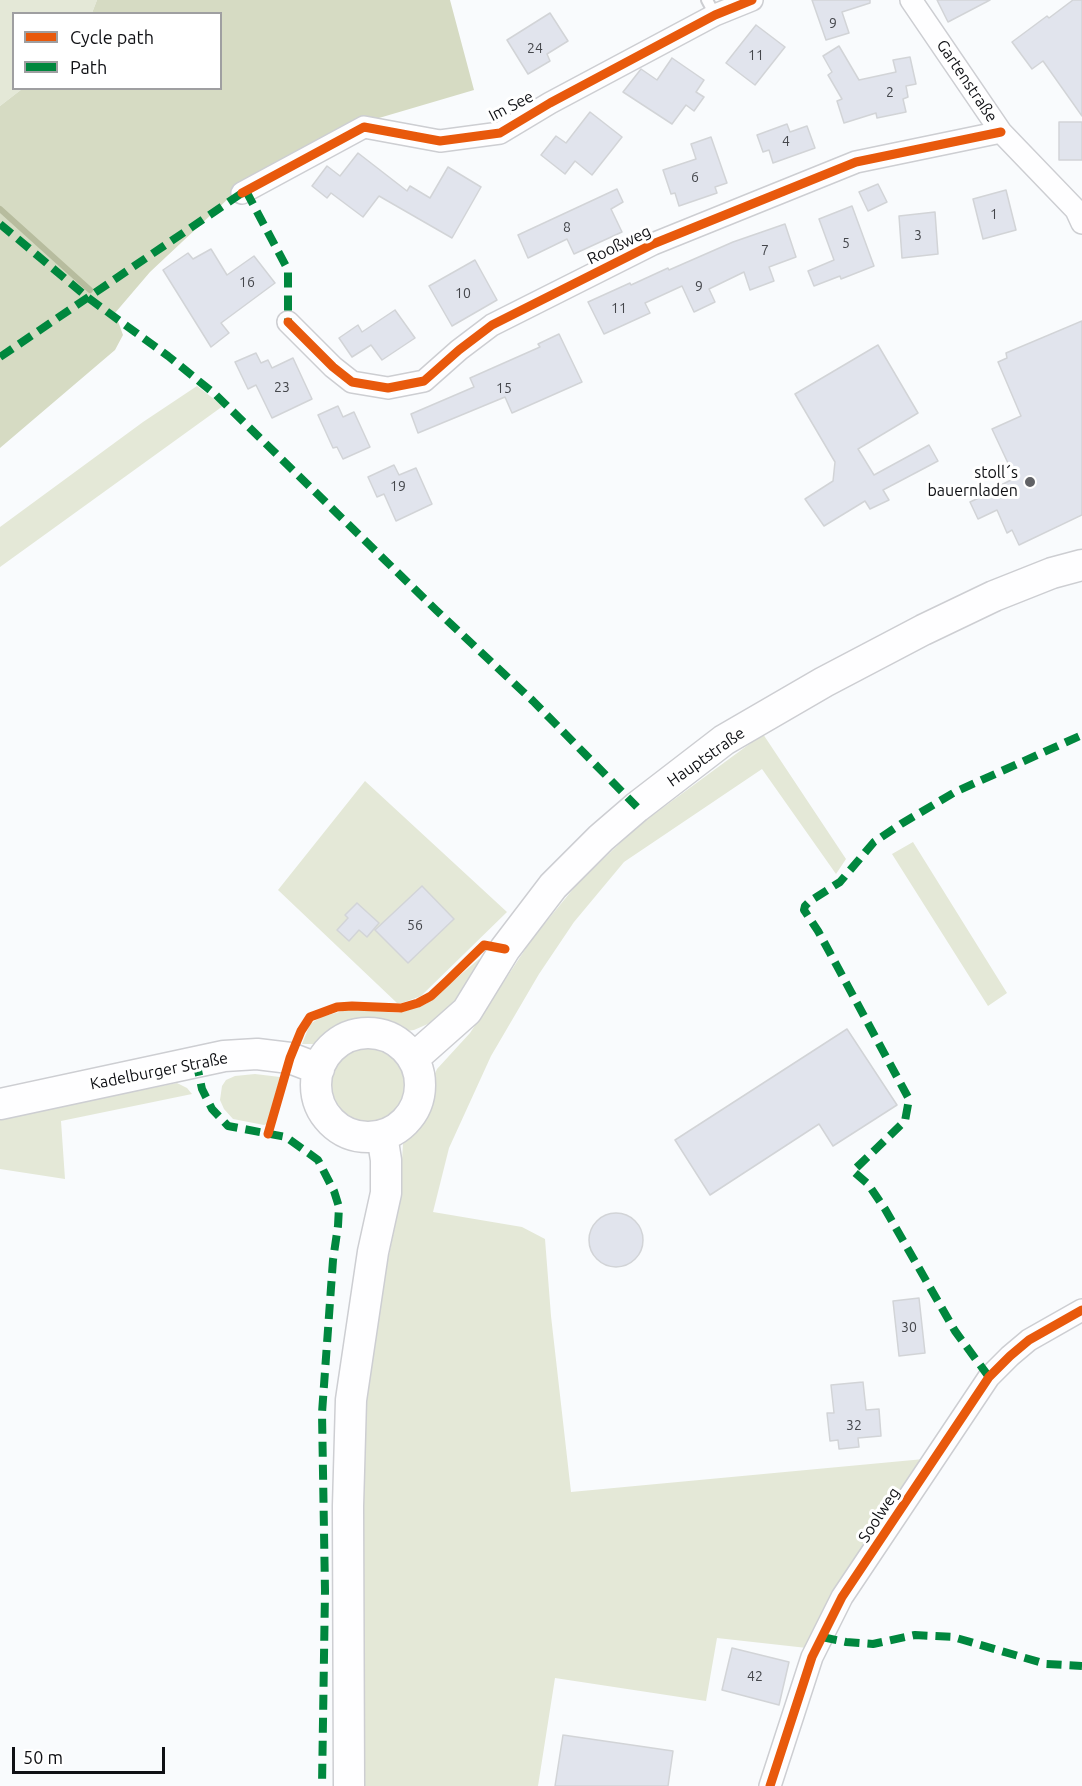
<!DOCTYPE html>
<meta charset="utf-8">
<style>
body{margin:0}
#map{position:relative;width:1082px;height:1786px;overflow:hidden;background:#f9fbfd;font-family:Ubuntu,sans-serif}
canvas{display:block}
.legend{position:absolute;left:12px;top:12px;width:210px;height:78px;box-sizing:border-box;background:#fff;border:2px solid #9f9fa1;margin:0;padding:8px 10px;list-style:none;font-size:18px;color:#0f1014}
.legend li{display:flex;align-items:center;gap:12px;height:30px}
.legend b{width:30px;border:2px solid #9f9fa1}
.scale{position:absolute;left:12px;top:1747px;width:153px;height:27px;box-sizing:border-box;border:3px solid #0f1014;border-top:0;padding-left:8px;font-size:18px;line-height:21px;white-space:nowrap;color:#0f1014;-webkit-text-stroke:4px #fff;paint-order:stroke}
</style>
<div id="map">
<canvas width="1082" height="1786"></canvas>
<ul class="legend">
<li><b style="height:8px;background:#e8590c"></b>Cycle path</li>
<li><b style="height:8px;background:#00873e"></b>Path</li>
</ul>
<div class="scale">50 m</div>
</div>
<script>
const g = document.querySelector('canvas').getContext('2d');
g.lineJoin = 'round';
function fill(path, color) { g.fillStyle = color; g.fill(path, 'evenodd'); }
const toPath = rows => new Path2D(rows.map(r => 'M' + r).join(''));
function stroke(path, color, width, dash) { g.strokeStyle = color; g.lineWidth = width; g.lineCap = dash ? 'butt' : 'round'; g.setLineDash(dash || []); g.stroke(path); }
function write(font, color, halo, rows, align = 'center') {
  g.font = font + ' Ubuntu,sans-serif'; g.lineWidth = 6; g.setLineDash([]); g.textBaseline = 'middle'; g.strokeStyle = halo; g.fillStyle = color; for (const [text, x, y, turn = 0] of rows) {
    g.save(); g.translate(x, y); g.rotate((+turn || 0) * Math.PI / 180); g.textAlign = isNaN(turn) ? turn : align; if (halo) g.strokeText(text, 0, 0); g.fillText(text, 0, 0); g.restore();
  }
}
fill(toPath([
 [0,0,97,0,92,13,14,14,14,88,22,89,0,106],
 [197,386,223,406,0,567,0,527,143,422],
 [763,734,846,859,836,874,762,769,624,862,574,922,539,974,491,1056,449,1148,433,1212,522,1227,545,1239,551,1316,571,1492,924,1459,807,1648,717,1638,706,1701,555,1678,538,1786,362,1786,362,1583,365,1369,399,1207,403,1144,424,1116,428,1105,432,1080,437,1069,470,1033,532,939,578,883,638,826],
 [365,781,507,912,421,996,402,1003,397,1003,278,890],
 [913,842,1007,993,988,1006,892,854],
 [479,959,484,964,463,994,437,1020,414,1030,399,1032,373,1026,357,1027,340,1032,316,1044,302,1044,310,1024,321,1017,350,1009,399,1013,426,1004],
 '327 1088a40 40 0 1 1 80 0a40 40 0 1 1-80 0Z',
 [255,1074,280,1077,267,1124,264,1125,233,1119,224,1109,220,1100,222,1086,226,1080,235,1076],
 [177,1083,187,1088,192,1094,61,1121,65,1179,0,1169,0,1118]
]), '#e4e8d7');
fill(toPath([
 [97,0,450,0,474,90,362,123,231,196,150,272,115,313,123,335,115,350,0,448,0,106,22,89,220,88,220,14,92,13]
]), '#d6dbc3');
stroke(toPath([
 [0,209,90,290]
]), '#b7bc9e', 6);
const building = toPath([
 [812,0,870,0,870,3,842,12,849,33,826,40,812,0],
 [937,0,990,0,948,22,937,0],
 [1073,0,1082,0,1082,116,1043,61,1032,69,1012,42,1047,16,1049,18,1073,0],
 [550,13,568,41,547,54,550,61,528,74,507,40,550,13],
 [756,25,785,47,755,85,726,63,756,25],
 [839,46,859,80,896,72,893,60,910,57,916,84,906,86,908,97,903,99,906,112,877,118,876,113,844,123,837,101,842,99,828,75,832,72,823,56,839,46],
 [672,58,704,80,696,92,704,97,694,111,686,105,672,124,623,92,641,69,657,80,672,58],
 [590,112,622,137,592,175,575,161,565,174,541,155,556,136,566,143,590,112],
 [1059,122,1082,122,1082,160,1059,160,1059,122],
 [787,124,790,132,807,126,815,148,773,163,769,150,763,152,757,135,787,124],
 [711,137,727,183,715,187,717,193,679,206,675,193,671,194,663,170,696,159,691,144,711,137],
 [358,153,407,191,410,186,430,198,448,167,481,187,452,238,379,196,363,217,331,193,327,198,312,186,327,166,340,176,358,153],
 [878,184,887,202,868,211,859,192,878,184],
 [617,189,623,202,611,209,622,232,574,254,567,239,528,258,518,235,617,189],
 [1006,190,1016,230,983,239,973,199,1006,190],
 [852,206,874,266,841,279,840,276,814,286,808,271,834,260,819,219,852,206],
 [935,212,938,254,902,258,899,216,935,212],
 [785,224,796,257,769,267,774,281,750,290,744,272,709,289,715,302,694,312,682,286,645,303,650,313,604,334,588,302,630,283,631,285,668,268,669,270,733,242,785,224],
 [211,249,227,275,254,256,275,283,221,323,229,333,211,347,163,270,188,253,193,259,211,249],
 [475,260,497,300,452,326,429,286,475,260],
 [395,310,415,338,382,360,371,345,352,357,339,338,358,325,362,332,395,310],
 [1082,321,1082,515,1019,545,1012,530,1007,533,997,510,978,519,970,502,1000,488,999,486,1015,478,992,429,1021,416,998,362,1007,358,1006,353,1082,321],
 [559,334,582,382,512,413,505,397,418,433,411,414,474,387,470,378,540,347,538,344,559,334],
 [878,345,918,413,858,449,874,475,929,445,938,461,883,490,889,500,870,509,865,501,824,526,805,499,833,481,835,462,795,394,878,345],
 [256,353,261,363,268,360,272,368,293,358,312,399,272,418,256,385,248,389,235,362,256,353],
 [338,406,343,417,354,412,370,447,343,459,337,447,333,448,318,415,338,406],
 [394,465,399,475,416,468,432,504,396,521,384,494,377,497,368,477,394,465],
 [422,886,454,919,408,963,375,930,422,886],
 [357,903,379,923,367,937,359,930,349,941,337,930,348,918,345,915,357,903],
 [847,1029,897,1105,833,1146,819,1124,710,1195,675,1140,847,1029],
 '589 1240a27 27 0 1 1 54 0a27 27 0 1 1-54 0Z',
 [919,1298,925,1353,899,1356,893,1301,919,1298],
 [863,1382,866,1410,879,1409,881,1436,858,1438,859,1447,839,1449,838,1440,830,1441,827,1413,834,1413,831,1385,863,1382],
 [732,1648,789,1662,779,1705,722,1690,732,1648],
 [563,1735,673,1751,668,1786,555,1786,563,1735]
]);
fill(building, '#e1e4ed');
stroke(building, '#d2d4d7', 1.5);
const lane = toPath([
 [707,0,715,15]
]);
const street = toPath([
 [911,0,1001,132,1076,210,1082,223],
 [242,193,364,127,440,141,500,133,550,103,715,15,752,0],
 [288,322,333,367,352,382,388,388,424,381,459,350,492,325,653,244,856,162,1001,132],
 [770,1786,812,1657,842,1597,989,1377,1010,1356,1029,1340,1082,1310]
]);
const secondary = toPath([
 '316 1085a52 52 0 1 1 104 0a52 52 0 1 1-104 0Z',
 [414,1058,467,1011,505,949,553,886,601,838,637,807,724,740,824,682,923,630,994,596,1052,573,1082,565],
 [0,1104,224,1056,257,1054,290,1058,319,1069],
 [349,1786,348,1506,351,1400,373,1252,386,1193,386,1160,382,1135]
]);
stroke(lane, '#cdced2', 14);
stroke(street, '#cdced2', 24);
stroke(secondary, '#cdced2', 33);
stroke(lane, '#fefeff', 10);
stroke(street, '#fefeff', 21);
stroke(secondary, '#fefeff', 30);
stroke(toPath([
 [246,191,288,270,288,322],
 [0,224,87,297,168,356,216,395,436,610,533,701,637,807],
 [0,357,242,193],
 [196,1061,202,1089,212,1109,228,1126,286,1137,318,1160,334,1191,339,1207,338,1226,333,1260,322,1413,325,1591,322,1786],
 [989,1377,955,1331,885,1209,868,1184,853,1171,905,1121,909,1099,818,931,804,910,805,906,810,901,840,882,874,842,901,824,955,792,1082,735],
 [822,1637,846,1642,873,1644,915,1635,953,1637,1046,1664,1082,1666]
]), '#00873e', 8, [15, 8]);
stroke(toPath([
 [242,193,364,127,440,141,500,133,550,103,715,15,752,0],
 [288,322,333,367,352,382,388,388,424,381,459,350,492,325,653,244,856,162,1001,132],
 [268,1134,290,1058,301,1031,310,1017,337,1007,352,1006,401,1008,418,1003,431,996,447,981,484,945,505,949],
 [770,1786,812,1657,842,1597,989,1377,1010,1356,1029,1340,1082,1310]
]), '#e8590c', 9);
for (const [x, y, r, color] of [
 [1030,482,6,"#616266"]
]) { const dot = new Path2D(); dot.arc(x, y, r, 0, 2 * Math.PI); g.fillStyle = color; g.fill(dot); stroke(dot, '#fff', 2); }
write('14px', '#44464b', null, [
 ["9",833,23],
 ["24",535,48],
 ["11",756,55],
 ["2",890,92],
 ["4",786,141],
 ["6",695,177],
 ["1",994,214],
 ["8",567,227],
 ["3",918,235],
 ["5",846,243],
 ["7",765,250],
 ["16",247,282],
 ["9",699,286],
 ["10",463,293],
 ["11",619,308],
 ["23",282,387],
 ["15",504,388],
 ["19",398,486],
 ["56",415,925],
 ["30",909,1327],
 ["32",854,1425],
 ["42",755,1676]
]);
write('16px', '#0f1014', '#fff', [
 ["Gartenstraße",967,81,56],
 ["Im See",511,106,-27],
 ["Rooßweg",619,245,-26],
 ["Hauptstraße",706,757,-35],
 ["Kadelburger Straße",159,1071,-11],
 ["Soolweg",879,1515,-57]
]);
write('16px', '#0f1014', '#fff', [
 ["stoll´s",1018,473],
 ["bauernladen",1018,491]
], 'right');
</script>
